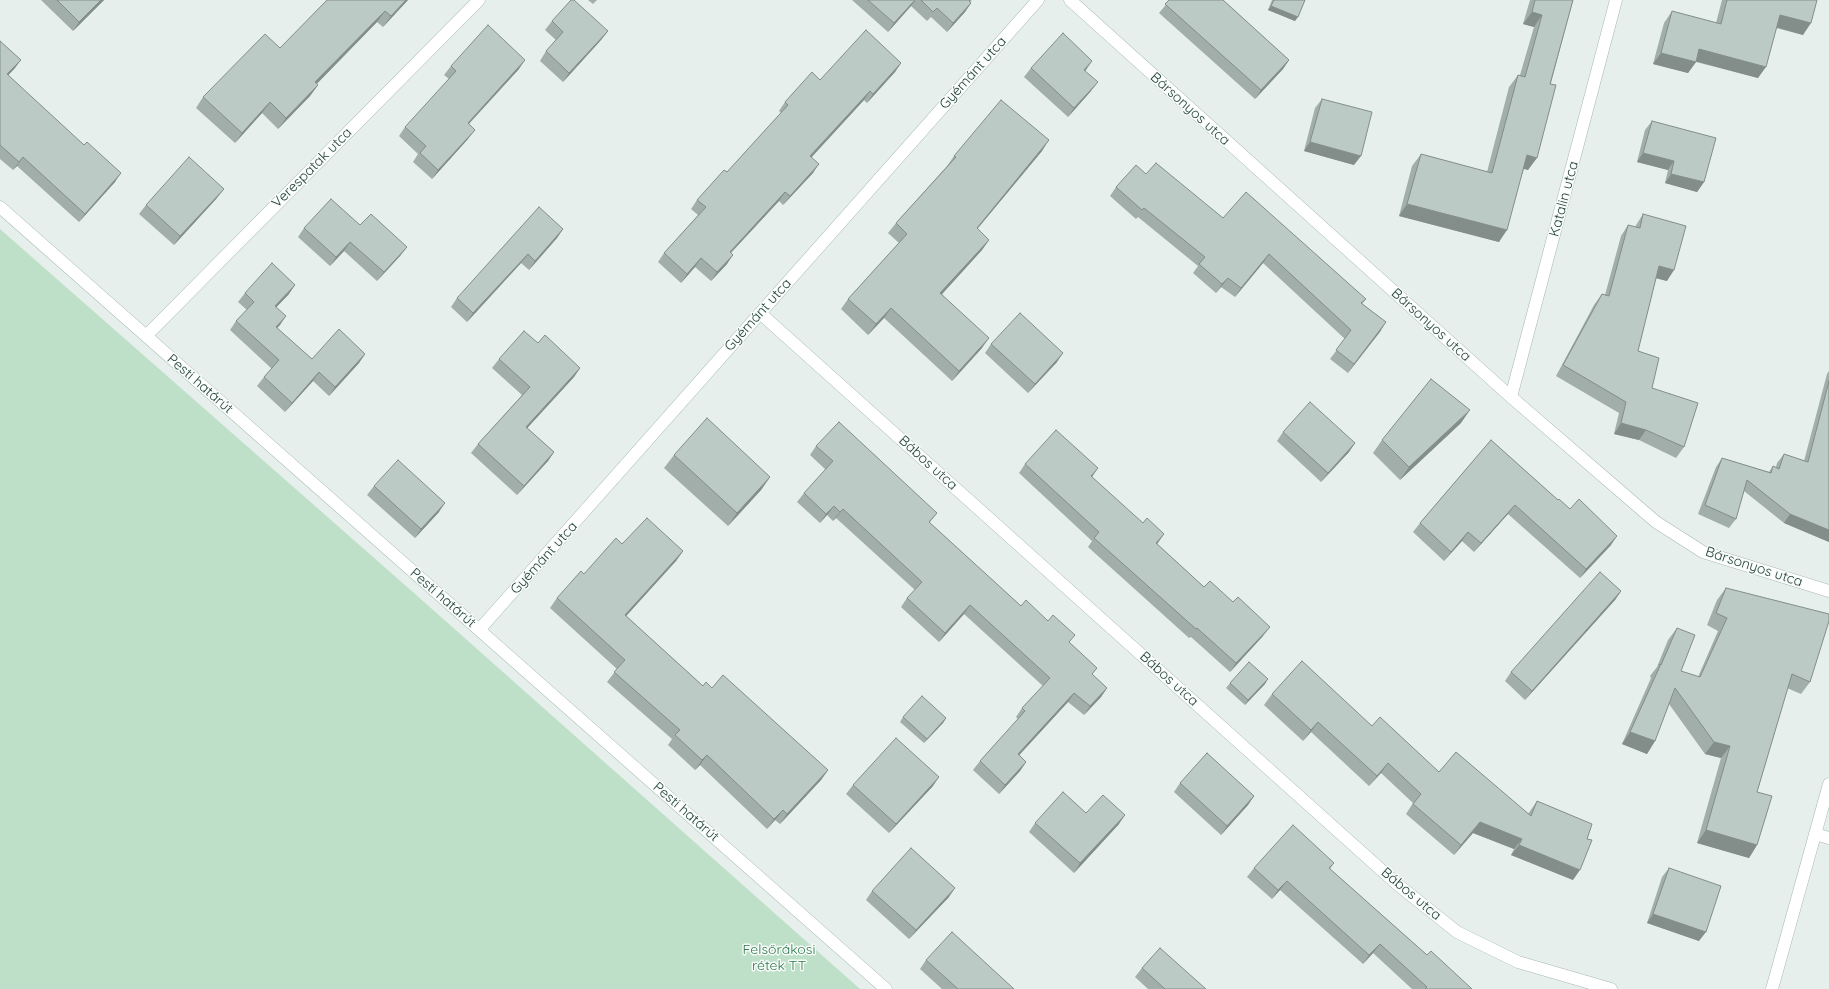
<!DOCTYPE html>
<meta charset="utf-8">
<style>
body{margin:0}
canvas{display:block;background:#e6efeb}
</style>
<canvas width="1829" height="989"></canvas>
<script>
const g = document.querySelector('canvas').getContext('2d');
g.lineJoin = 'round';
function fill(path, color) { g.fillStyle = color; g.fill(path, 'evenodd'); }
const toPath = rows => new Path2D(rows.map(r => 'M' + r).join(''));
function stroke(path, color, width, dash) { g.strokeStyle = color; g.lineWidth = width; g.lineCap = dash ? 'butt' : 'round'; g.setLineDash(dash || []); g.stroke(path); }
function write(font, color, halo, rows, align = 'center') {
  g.font = font + ' Quicksand,sans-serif'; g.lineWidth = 3; g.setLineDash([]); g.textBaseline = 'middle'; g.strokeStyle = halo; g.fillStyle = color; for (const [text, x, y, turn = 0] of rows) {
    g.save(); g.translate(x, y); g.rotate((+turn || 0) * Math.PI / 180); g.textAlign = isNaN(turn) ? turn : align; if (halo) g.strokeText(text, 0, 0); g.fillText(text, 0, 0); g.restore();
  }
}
fill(toPath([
 [0,229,414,593,860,989,0,989]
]), '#bfe0c8');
const minor = toPath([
 [1070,0,1511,397,1656,522,1703,552,1829,591],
 [0,207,886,989],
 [760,313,1397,884,1457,932,1518,962,1611,989],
 [146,336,479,0],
 [1511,397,1616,0],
 [479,630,1038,0],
 [1815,834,1829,838],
 [1772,989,1829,784]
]);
stroke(minor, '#a8b8b2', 13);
stroke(minor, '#fff', 12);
fill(toPath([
 [41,0,104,0,73,31],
 [408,0,383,27,377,22,316,84,318,85,310,96,278,129,262,113,235,143,196,108,203,97,280,48],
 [588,0,597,0,593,4],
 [852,0,972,0,970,2,971,3,965,12,947,32,931,17,927,21,911,6,888,32],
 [1168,0,1223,0,1289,60,1283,69,1255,99,1159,13,1169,1],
 [1272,0,1305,0,1295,21,1268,10],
 [1530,0,1573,0,1528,170,1524,169,1499,242,1399,216,1412,166,1421,154,1487,172,1509,87,1518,75,1520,75,1534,27,1523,24],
 [1722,0,1817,0,1803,35,1776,28,1758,78,1696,62,1688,73,1653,64,1664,23,1672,11,1716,23],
 [552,21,608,31,601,40,563,82,540,61,546,51,556,40,545,30],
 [0,41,15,68,8,75,115,182,79,222,17,166,13,170,0,159],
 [901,63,895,72,867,103,864,100,812,157,813,173,783,205,779,201,731,253,727,264,711,281,695,267,681,283,658,262,664,253,698,215,691,209,697,200,727,172,781,113,779,111,785,102],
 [451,66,519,69,469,124,468,139,432,179,413,162,418,154,399,136,405,127,449,79,444,75],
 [1031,68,1091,91,1068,117,1024,77],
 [1322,99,1354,165,1304,151,1315,108],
 [1652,121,1704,182,1697,192,1665,183,1668,170,1637,162,1645,130],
 [1042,151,977,229,989,240,982,250,942,294,982,348,952,381,884,318,868,335,841,309,848,299,899,243,888,233,896,223,947,166,954,156],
 [1146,174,1366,299,1362,304,1386,322,1348,373,1330,359,1345,339,1263,263,1235,297,1221,287,1216,293,1193,273,1198,266,1138,217,1136,219,1110,196,1116,187],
 [217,198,174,245,139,214,146,205],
 [1643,214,1667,281,1656,278,1638,351,1652,388,1684,447,1676,458,1639,440,1614,434,1619,413,1556,376,1594,305,1602,294,1605,295,1621,236,1628,225,1635,227],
 [304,228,407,247,400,256,377,281,344,251,330,266,298,237],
 [563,229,557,238,529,270,521,263,467,322,451,307,457,298],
 [245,293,289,294,276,307,280,325,277,328,312,359,365,354,359,363,329,396,313,381,285,412,257,386,264,377,272,369,230,330,236,321,247,310,238,302],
 [538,343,580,368,574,377,527,428,554,452,548,461,517,495,471,453,478,444,522,395,492,368,499,359],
 [991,344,1057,362,1028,393,985,353],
 [1829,371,1829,542,1784,523,1744,491,1736,519,1729,528,1698,514,1716,467,1722,458,1769,472,1773,466,1776,467,1777,463,1784,454,1804,461,1827,374],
 [1461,423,1400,480,1373,453,1382,440],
 [1283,432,1355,443,1349,452,1321,482,1277,441],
 [1491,440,1558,500,1611,545,1580,578,1508,514,1474,552,1462,541,1444,561,1413,532,1420,523],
 [816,446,930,523,1021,606,1070,643,1097,668,1092,674,1107,688,1101,697,1084,715,1068,702,1019,755,1026,762,1020,771,999,794,973,770,980,761,1018,719,1016,717,1022,708,1043,686,964,614,939,642,901,607,907,598,915,590,836,518,833,521,827,515,820,523,797,502,804,493,826,470,810,455],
 [674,455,770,477,761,490,728,526,664,468],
 [1025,464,1092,477,1157,544,1204,587,1263,636,1230,672,1191,637,1189,638,1088,547,1092,541,1019,473],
 [374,486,439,512,415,538,367,495],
 [622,544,683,551,676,561,626,616,703,686,712,688,828,770,821,780,780,824,775,820,767,829,700,765,695,770,668,745,672,739,607,682,617,669,550,608,557,598,584,574],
 [1726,588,1810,682,1801,694,1787,688,1757,792,1757,845,1749,858,1697,843,1721,758,1705,754,1669,704,1655,741,1647,754,1622,744,1651,678,1650,676,1657,667,1668,640,1677,628,1681,671,1698,677,1718,631,1707,625,1717,600],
 [1621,591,1615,600,1525,700,1505,681,1511,672],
 [1230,683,1265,684,1245,705,1226,688],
 [1272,694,1372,726,1439,772,1528,814,1537,801,1573,880,1511,855,1514,849,1473,833,1454,855,1406,814,1413,803,1381,773,1369,786,1311,732,1303,741,1264,705],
 [903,717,946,718,943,723,924,743,900,722],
 [1180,783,1254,796,1248,805,1221,835,1174,792],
 [853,785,933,786,889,833,846,794],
 [1086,813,1119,824,1074,873,1029,832,1035,823],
 [1334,863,1330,869,1427,955,1472,989,1412,989,1373,953,1363,964,1280,890,1272,899,1247,877,1254,868],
 [1669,868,1699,941,1647,923,1662,877],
 [872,891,949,897,909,939,866,900],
 [926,960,1014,989,942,989,920,969],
 [1142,968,1206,989,1148,989,1135,977]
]), '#a1aea9');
fill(toPath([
 [101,0,104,0,73,31,79,22],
 [406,0,408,0,383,27,391,16],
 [915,0,911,6,888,32,894,23],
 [971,3,965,12,947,32,953,23],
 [1271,6,1298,17,1295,21,1268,10],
 [385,11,377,22,308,93,315,82],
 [1532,12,1542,15,1534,27,1523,24],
 [1780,15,1811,23,1803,35,1772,26],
 [608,31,601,40,563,82,569,73],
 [1699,49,1766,67,1758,78,1691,60],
 [1661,53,1696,62,1688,73,1653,64],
 [21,60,15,68,1,83,7,74],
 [525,60,519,69,461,132,468,123],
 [1289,60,1283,69,1255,99,1261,90],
 [1092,61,1086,70,1078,79,1084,70],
 [901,63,895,72,867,103,873,94],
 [1098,82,1091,91,1068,117,1074,108],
 [318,85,310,96,278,129,286,118],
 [870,91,864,100,804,165,810,156],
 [270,102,262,113,235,143,242,133],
 [475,130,468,139,432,179,438,170],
 [1049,140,1042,151,969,239,977,228],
 [1310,142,1361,156,1354,165,1304,151],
 [1643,153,1674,161,1668,170,1637,162],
 [1527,155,1537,158,1528,170,1519,167],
 [23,157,17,166,13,170,19,162],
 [819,164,813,173,783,205,790,196],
 [121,173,115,182,79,222,85,214],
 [1671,174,1704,182,1697,192,1665,183],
 [224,189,217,198,174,245,180,236],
 [785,192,779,201,723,261,730,252],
 [1407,204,1507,230,1499,242,1399,216],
 [563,229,557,238,529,270,535,261],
 [989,240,982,250,933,304,940,293],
 [350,242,344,251,330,266,336,257],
 [407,247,400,256,377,281,384,272],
 [528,254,521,263,467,322,473,313],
 [1269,254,1263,263,1235,297,1241,288],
 [733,255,727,264,711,281,717,272],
 [701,258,695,267,681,283,687,274],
 [1659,266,1674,270,1667,281,1651,277],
 [1228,278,1221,287,1216,293,1222,284],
 [295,285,289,294,269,315,275,306],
 [891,308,884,318,868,335,876,324],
 [286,316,280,325,269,336,276,327],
 [1386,322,1380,332,1348,373,1354,364],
 [989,338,982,348,952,381,959,371],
 [1063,353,1057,362,1028,393,1035,384],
 [365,354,359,363,329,396,335,387],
 [580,368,574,377,520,436,526,427],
 [319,372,313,381,285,412,292,403],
 [1470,410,1461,423,1400,480,1409,467],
 [1621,423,1646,430,1639,440,1614,434],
 [1355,443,1349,452,1321,482,1328,473],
 [554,452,548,461,517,495,524,486],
 [1098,468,1092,477,1084,485,1091,476],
 [770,477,761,490,728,526,737,513],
 [445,503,439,512,415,538,421,529],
 [1515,505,1508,514,1474,552,1481,543],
 [834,506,827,515,820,523,826,514],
 [843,509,836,518,833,521,840,512],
 [937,513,923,531,929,522],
 [1790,514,1829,530,1829,542,1784,523],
 [1468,532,1462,541,1444,561,1451,552],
 [1164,534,1158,543,1150,552,1156,543],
 [1617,536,1611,545,1580,578,1586,569],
 [683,551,676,561,618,625,625,615],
 [1621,591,1615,600,1525,700,1532,691],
 [970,605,964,614,939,642,945,633],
 [1270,627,1263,636,1230,672,1236,663],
 [1268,679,1265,684,1245,705,1248,700],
 [1107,688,1101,697,1084,715,1090,706],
 [1074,693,1068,702,1012,763,1018,754],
 [946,718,943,723,924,743,927,739],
 [1318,722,1311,732,1303,741,1311,730],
 [1630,732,1655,741,1647,754,1622,744],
 [1714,742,1730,746,1721,758,1705,754],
 [707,755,700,765,695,770,702,760],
 [1026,762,1020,771,999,794,1005,785],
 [1388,763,1381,773,1369,786,1377,776],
 [828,770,821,780,780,824,787,814],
 [939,777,933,786,889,833,896,824],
 [1254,796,1248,805,1221,835,1227,826],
 [783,810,775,820,767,829,774,819],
 [1125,815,1119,824,1074,873,1080,863],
 [1480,822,1522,839,1514,849,1473,833,1454,855,1461,845],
 [1706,830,1757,845,1749,858,1697,843],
 [1519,845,1580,870,1573,880,1511,855],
 [1287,881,1280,890,1272,899,1278,890],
 [955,888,949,897,909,939,916,930],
 [1653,914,1706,932,1699,941,1647,923],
 [1380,944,1373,953,1363,964,1369,955]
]), '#838d89');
const building = toPath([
 [57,0,101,0,79,22,57,0],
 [327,0,406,0,391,16,385,11,315,82,318,85,286,118,270,102,242,133,203,97,265,34,280,48,327,0],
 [571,0,574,0,608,31,569,73,546,51,563,32,552,21,571,0],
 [868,0,915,0,894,23,868,0],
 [921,0,970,0,969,1,971,3,953,23,937,8,933,12,921,0],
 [1169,0,1223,0,1289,60,1261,90,1165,4,1169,0],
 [1274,0,1305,0,1298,17,1271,6,1274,0],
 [1535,0,1573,0,1550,84,1556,85,1537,158,1527,155,1507,230,1407,204,1421,154,1492,173,1518,75,1525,77,1542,15,1532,12,1535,0],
 [1727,0,1817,0,1811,23,1780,15,1766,67,1699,49,1696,62,1661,53,1672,11,1721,24,1727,0],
 [488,25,525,60,468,123,475,130,438,170,420,153,426,146,405,127,456,71,451,66,488,25],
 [866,30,901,63,873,94,870,91,810,156,819,164,790,196,785,192,730,252,733,255,717,272,701,258,687,274,664,253,706,207,697,200,724,170,727,172,788,105,785,102,812,72,820,80,866,30],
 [1063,33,1092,61,1084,70,1098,82,1074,108,1031,68,1063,33],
 [0,41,21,60,7,74,84,145,87,142,121,173,85,214,23,157,19,162,0,145,0,41],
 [1322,99,1372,112,1361,156,1310,142,1322,99],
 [1001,100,1049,140,977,228,989,240,940,293,989,338,959,371,891,308,876,324,848,299,907,234,896,223,956,157,954,156,1001,100],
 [1652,121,1716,138,1704,182,1671,174,1674,161,1643,153,1652,121],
 [189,157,224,189,180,236,146,205,189,157],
 [1156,163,1223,218,1246,192,1366,299,1361,303,1386,322,1354,364,1336,350,1351,330,1269,254,1241,288,1228,278,1222,284,1199,264,1205,257,1144,208,1142,210,1116,187,1136,165,1146,174,1156,163],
 [331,199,360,225,371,214,407,247,384,272,350,242,336,257,304,228,331,199],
 [539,207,563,229,535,261,528,254,473,313,457,298,539,207],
 [1643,214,1686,226,1674,270,1659,266,1638,351,1659,358,1652,388,1698,403,1684,447,1646,430,1621,423,1626,402,1563,365,1602,294,1609,296,1628,225,1640,228,1643,214],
 [272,263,295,285,275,306,286,316,276,327,312,359,339,329,365,354,335,387,319,372,292,403,264,377,279,360,236,321,254,302,245,293,272,263],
 [1020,313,1063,353,1035,384,991,344,1020,313],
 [524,331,538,343,545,335,580,368,526,427,554,452,524,486,478,444,530,387,499,359,524,331],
 [1431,379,1470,410,1409,467,1382,440,1431,379],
 [1829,381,1829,530,1790,514,1747,480,1736,519,1705,505,1722,458,1771,473,1773,466,1779,469,1784,454,1808,462,1829,381],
 [1310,402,1355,443,1328,473,1283,432,1310,402],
 [707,418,770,477,737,513,674,455,707,418],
 [839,422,937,513,929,522,1021,606,1026,600,1048,621,1053,615,1075,635,1069,642,1097,668,1092,674,1107,688,1090,706,1074,693,1018,754,1026,762,1005,785,980,761,1025,711,1022,708,1050,678,970,605,945,633,907,598,922,582,843,509,840,512,834,506,826,514,804,493,833,461,816,446,839,422],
 [1056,430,1098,468,1091,476,1143,523,1147,518,1164,534,1156,543,1204,587,1210,581,1233,602,1238,597,1270,627,1236,663,1197,628,1196,629,1094,538,1099,532,1025,464,1056,430],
 [1491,440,1558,500,1559,499,1570,509,1579,499,1617,536,1586,569,1515,505,1481,543,1468,532,1451,552,1420,523,1491,440],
 [398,460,445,503,421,529,374,486,398,460],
 [647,518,683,551,625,615,703,686,706,682,712,688,723,675,828,770,787,814,783,810,774,819,707,755,702,760,675,735,680,730,614,672,625,660,557,598,581,571,584,574,616,538,622,544,647,518],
 [1600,572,1621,591,1532,691,1511,672,1600,572],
 [1726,588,1829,614,1829,621,1810,682,1792,674,1757,792,1772,796,1757,845,1706,830,1730,746,1714,742,1675,688,1655,741,1630,732,1660,666,1659,664,1661,665,1677,628,1695,635,1681,671,1700,677,1727,618,1716,613,1726,588],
 [1302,661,1372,726,1380,717,1439,772,1456,752,1531,816,1537,801,1592,824,1587,839,1592,840,1580,870,1519,845,1522,839,1480,822,1461,845,1413,804,1421,794,1388,763,1377,776,1318,722,1311,730,1272,694,1302,661],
 [1249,662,1268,679,1248,700,1230,683,1249,662],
 [922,696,946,718,927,739,903,717,922,696],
 [896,738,939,777,896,824,853,785,896,738],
 [1207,753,1254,796,1227,826,1180,783,1207,753],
 [1063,792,1086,813,1103,795,1125,815,1080,863,1035,823,1063,792],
 [1293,825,1334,863,1329,868,1427,955,1431,951,1472,989,1425,989,1427,987,1380,944,1369,955,1287,881,1278,890,1254,868,1293,825],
 [911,848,955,888,916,930,872,891,911,848],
 [1669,868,1721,886,1706,932,1653,914,1669,868],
 [952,932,1014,989,958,989,926,960,952,932],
 [1160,948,1206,989,1165,989,1142,968,1160,948]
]);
fill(building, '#bbcac4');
stroke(building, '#838d89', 1);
write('14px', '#24423a', '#f7fbf9', [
 ["Gyémánt utca",973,73,-48],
 ["Bársonyos utca",1190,109,42],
 ["Verespatak utca",312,168,-45],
 ["Katalin utca",1564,199,-75],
 ["Gyémánt utca",758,315,-48],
 ["Bársonyos utca",1431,325,42],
 ["Pesti határút",200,384,41],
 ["Bábos utca",928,463,42],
 ["Gyémánt utca",544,558,-48],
 ["Bársonyos utca",1754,567,18],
 ["Pesti határút",443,598,41],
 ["Bábos utca",1169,679,42],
 ["Pesti határút",686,812,41],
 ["Bábos utca",1411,894,40]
]);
write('14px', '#2d7a4b', '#f7fbf9', [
 ["Felsőrákosi",779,950],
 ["rétek TT",779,966]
]);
</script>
